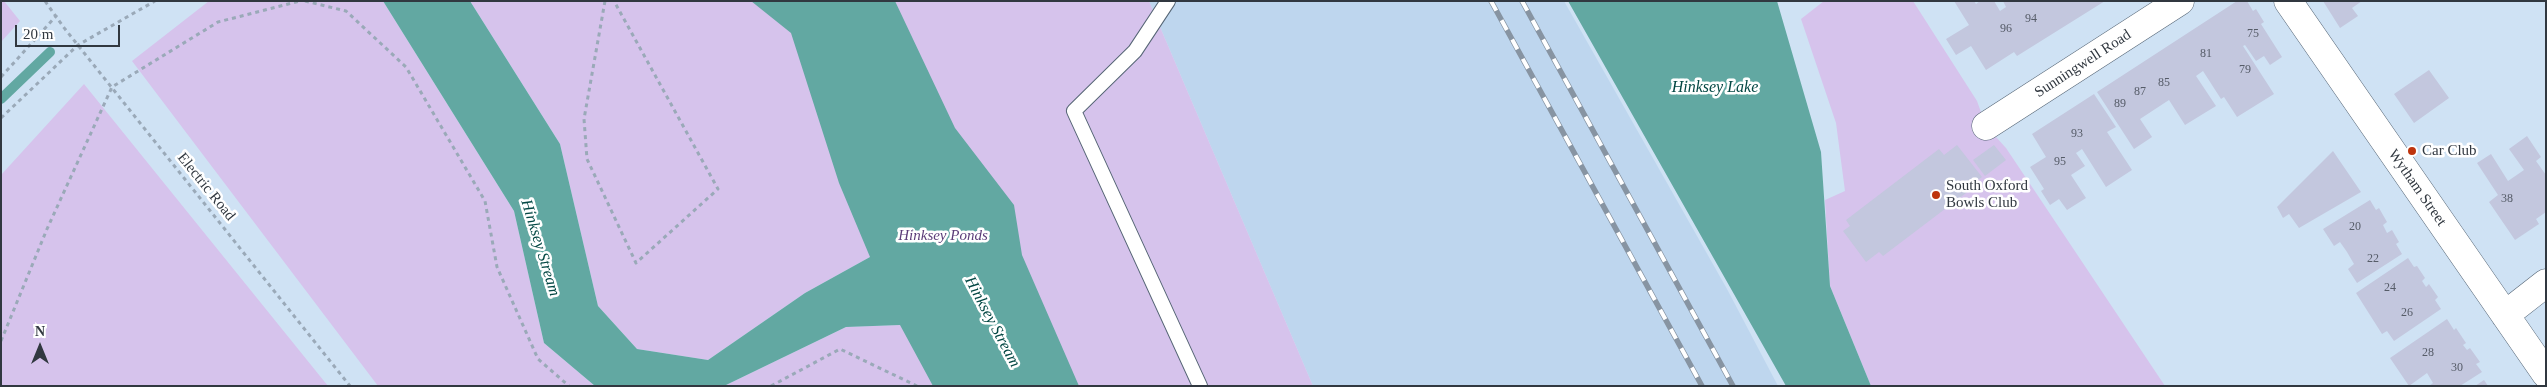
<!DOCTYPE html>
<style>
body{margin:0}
#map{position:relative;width:2547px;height:387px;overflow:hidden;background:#cfe2f4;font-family:Georgia,serif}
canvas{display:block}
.frame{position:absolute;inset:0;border:2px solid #313840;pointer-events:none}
.north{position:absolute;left:15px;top:322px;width:50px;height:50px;-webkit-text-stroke:4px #fff;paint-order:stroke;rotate:0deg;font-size:14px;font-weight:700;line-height:20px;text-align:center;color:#313840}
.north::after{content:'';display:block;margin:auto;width:18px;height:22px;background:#313840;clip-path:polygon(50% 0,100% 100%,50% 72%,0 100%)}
.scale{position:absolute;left:15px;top:25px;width:105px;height:22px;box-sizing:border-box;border:2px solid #313840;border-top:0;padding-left:6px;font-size:15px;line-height:18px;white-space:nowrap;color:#313840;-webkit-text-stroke:4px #fff;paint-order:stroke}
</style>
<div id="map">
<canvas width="2547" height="387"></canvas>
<div class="frame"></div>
<div class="north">N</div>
<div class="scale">20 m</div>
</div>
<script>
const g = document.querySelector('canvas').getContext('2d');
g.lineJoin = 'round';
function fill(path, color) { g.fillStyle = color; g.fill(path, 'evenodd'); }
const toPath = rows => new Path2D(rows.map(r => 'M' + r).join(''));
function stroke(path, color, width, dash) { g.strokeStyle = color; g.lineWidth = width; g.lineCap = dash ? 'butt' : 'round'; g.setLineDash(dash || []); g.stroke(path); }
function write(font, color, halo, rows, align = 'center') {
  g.font = font + ' Georgia,serif'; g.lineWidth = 5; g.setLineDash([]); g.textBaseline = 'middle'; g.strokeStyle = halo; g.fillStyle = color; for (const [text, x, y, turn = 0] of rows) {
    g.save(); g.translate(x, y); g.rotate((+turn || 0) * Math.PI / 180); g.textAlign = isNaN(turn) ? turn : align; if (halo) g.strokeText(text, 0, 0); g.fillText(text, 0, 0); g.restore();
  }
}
fill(toPath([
 [1149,1,1564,1,1727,289,1778,386,1313,386]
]), '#bed6ee');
fill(toPath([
 [1,1,4,1,20,21,1,42],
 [209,1,383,1,514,211,544,343,595,386,378,386,132,61],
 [470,1,1149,1,1313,386,724,386,846,327,900,325,870,257,805,293,708,360,637,349,598,306,560,144],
 [1824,1,1913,1,1977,101,1986,126,2006,148,2165,386,1871,386,1830,286,1825,200,1845,191,1836,123,1801,19],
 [84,84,328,386,1,386,1,175]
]), '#d6c3ec');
fill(toPath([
 [383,1,470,1,560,144,598,306,637,349,708,360,805,293,870,257,839,183,791,33,751,1,895,1,955,128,1014,205,1022,255,1079,386,933,386,900,325,846,327,724,386,595,386,544,343,514,211],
 [1568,1,1777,1,1821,152,1830,286,1871,386,1786,386]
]), '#62a8a2');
stroke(toPath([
 [1,99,50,52]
]), '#62a8a2', 10);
fill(toPath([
 [1954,1,1974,1,1976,4,1980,1,1994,1,2000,11,2006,7,2003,1,2105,1,2017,56,2014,52,1986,70,1971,46,1956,55,1946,39,1969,25],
 [2237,1,2247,1,2253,11,2256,9,2264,22,2261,24,2282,57,2270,65,2264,56,2256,61,2245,45,2243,46,2274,94,2237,117,2224,97,2221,99,2203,71,2196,76,2216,106,2185,125,2169,100,2140,119,2152,137,2134,149,2097,92],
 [2323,1,2362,1,2352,8,2358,16,2340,28],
 [2429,70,2449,98,2414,123,2394,94],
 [2094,94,2116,127,2107,132,2132,170,2106,187,2082,149,2076,153,2085,166,2071,175,2086,198,2067,210,2059,199,2050,205,2041,191,2044,189,2030,167,2046,157,2032,134],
 [2527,136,2541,157,2536,161,2546,175,2546,212,2536,219,2539,224,2515,240,2489,202,2498,195,2477,163,2491,154,2508,181,2524,170,2509,149],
 [1957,145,1982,177,1968,187,1970,190,1883,256,1879,252,1866,262,1843,231,1850,226,1846,220,1939,149,1944,155],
 [1994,145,2006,160,1985,176,1973,160],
 [2333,151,2361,192,2299,228,2289,214,2283,218,2277,207],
 [2370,200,2376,210,2379,208,2387,222,2383,225,2387,233,2392,230,2399,242,2396,244,2402,254,2357,283,2348,269,2354,264,2347,252,2340,242,2334,246,2323,229],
 [2408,258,2414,267,2417,266,2425,278,2422,281,2426,287,2429,284,2438,297,2435,300,2441,309,2394,341,2387,331,2382,334,2356,293],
 [2447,319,2454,330,2456,328,2466,343,2463,345,2467,350,2470,348,2480,362,2476,364,2482,372,2460,386,2429,386,2433,383,2427,373,2409,386,2390,358],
 [2484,380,2488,386,2475,386]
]), '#c3c7de');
const lane = toPath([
 [1168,1,1135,51,1074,111,1200,386]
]);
const street = toPath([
 [2288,1,2546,374],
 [1986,126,2180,1],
 [2505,315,2546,283]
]);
stroke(lane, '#556575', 16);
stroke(street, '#556575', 29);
stroke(toPath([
 [45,1,65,29,350,386],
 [305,1,346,11,406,67,485,201,497,267,538,359,569,386],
 [605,1,584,119,587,159,636,263,718,189,614,1],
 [1,77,57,15],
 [1,118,78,45,155,1],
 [1,341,47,229,112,87,218,22,300,1],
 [771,386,840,349,917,386]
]), '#9aa9b8', 3, [4, 4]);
stroke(lane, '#fff', 14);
stroke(street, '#fff', 28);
const rail = toPath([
 [1491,1,1702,386],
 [1522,1,1733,386]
]);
stroke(rail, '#8794a2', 5.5);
stroke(rail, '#fff', 4, [11]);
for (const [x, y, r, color] of [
 [2412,151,5,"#be340d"],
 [1936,195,5,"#be340d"]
]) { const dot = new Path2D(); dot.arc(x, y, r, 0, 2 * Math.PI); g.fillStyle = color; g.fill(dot); stroke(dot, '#fff', 2); }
write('12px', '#565c68', null, [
 ["94",2031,19],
 ["96",2006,29],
 ["75",2253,34],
 ["81",2206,54],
 ["79",2245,70],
 ["85",2164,83],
 ["87",2140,92],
 ["89",2120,104],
 ["93",2077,134],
 ["95",2060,162],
 ["38",2507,199],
 ["20",2355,227],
 ["22",2373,259],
 ["24",2390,288],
 ["26",2407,313],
 ["28",2428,353],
 ["30",2457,368]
]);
write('15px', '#313840', '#fff', [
 ["Sunningwell Road",2083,64,-33],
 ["Electric Road",206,187,51],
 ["Wytham Street",2417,188,55]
]);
write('15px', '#313840', '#fff', [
 ["Car Club",2422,151],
 ["South Oxford",1946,186],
 ["Bowls Club",1946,203]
], 'left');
write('italic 15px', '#5c3d79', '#fff', [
 ["Hinksey Ponds",943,236]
]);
write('italic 16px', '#034743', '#fff', [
 ["Hinksey Lake",1715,88],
 ["Hinksey Stream",540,248,73],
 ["Hinksey Stream",992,322,62]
]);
</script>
